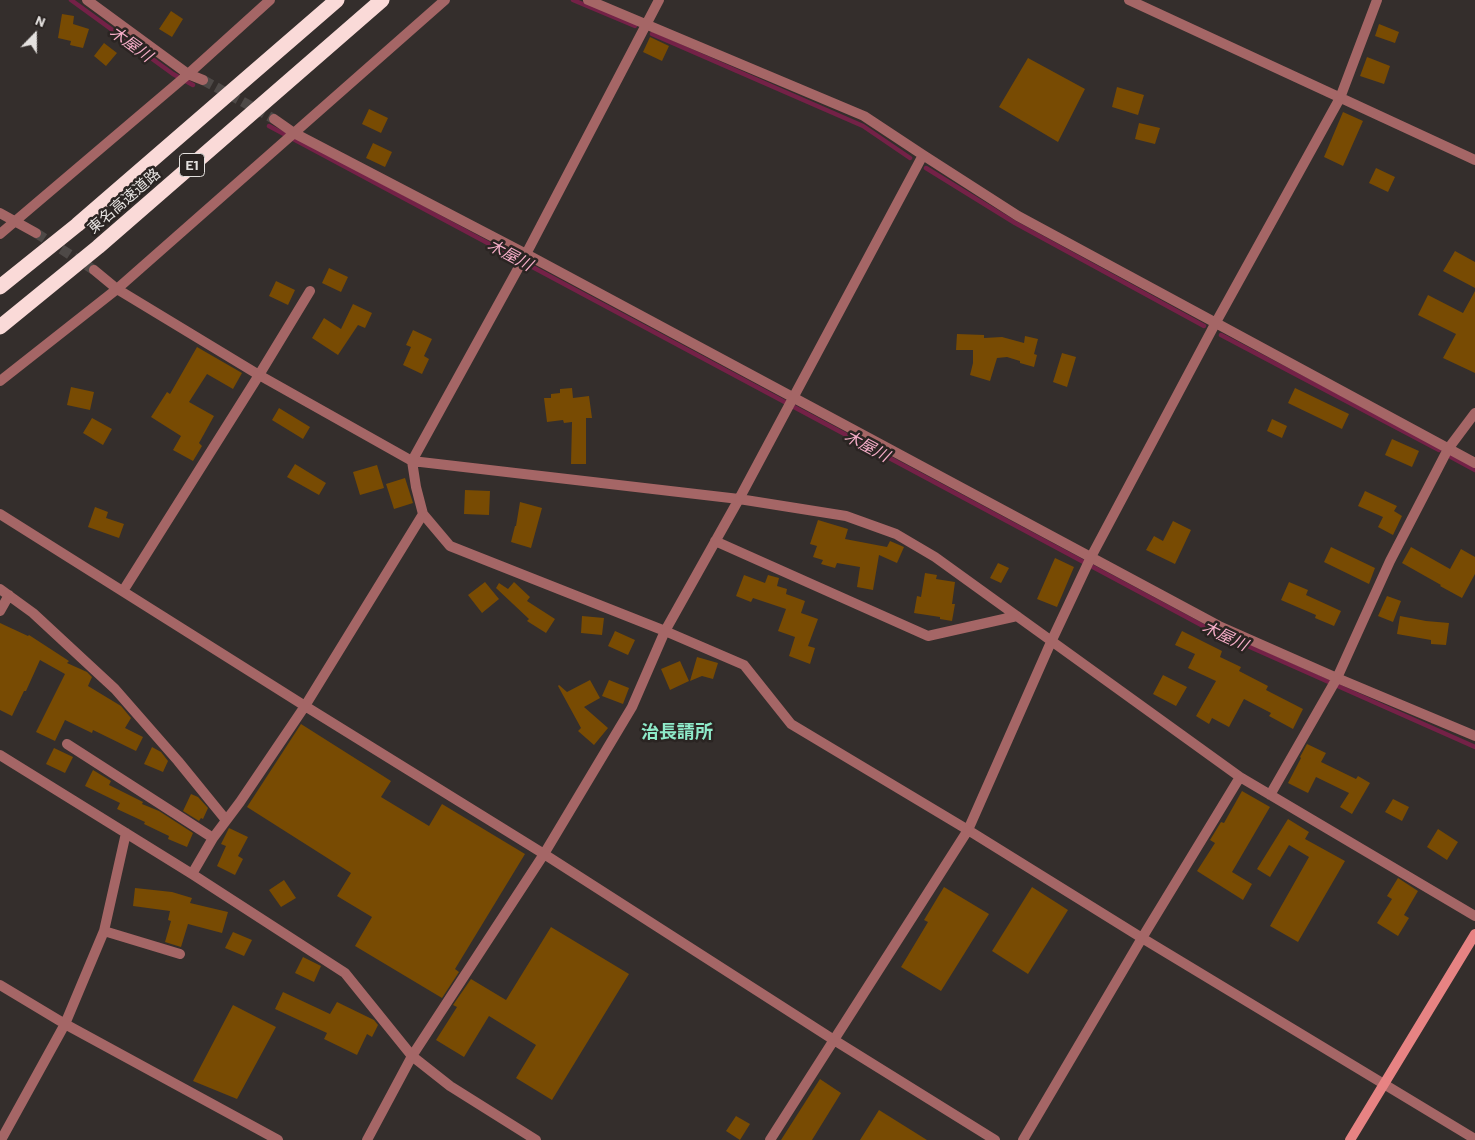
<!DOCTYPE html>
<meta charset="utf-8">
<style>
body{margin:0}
#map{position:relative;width:1475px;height:1140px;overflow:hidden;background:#342e2c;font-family:Barlow,sans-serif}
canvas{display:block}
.north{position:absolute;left:10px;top:10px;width:50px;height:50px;-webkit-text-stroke:4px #2a2422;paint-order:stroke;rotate:22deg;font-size:14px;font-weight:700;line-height:20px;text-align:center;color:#e4e1df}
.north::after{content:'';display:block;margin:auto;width:18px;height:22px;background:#e4e1df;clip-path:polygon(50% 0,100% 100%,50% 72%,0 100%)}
</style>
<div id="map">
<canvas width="1475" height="1140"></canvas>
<div class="north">N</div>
</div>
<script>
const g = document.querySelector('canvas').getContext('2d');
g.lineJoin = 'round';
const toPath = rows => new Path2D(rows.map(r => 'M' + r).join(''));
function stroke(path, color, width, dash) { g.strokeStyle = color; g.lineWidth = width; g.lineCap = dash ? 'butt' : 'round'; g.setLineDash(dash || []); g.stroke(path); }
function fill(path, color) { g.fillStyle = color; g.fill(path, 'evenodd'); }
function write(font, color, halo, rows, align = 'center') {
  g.font = font + ' Barlow,"Noto Sans JP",sans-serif'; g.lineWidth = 5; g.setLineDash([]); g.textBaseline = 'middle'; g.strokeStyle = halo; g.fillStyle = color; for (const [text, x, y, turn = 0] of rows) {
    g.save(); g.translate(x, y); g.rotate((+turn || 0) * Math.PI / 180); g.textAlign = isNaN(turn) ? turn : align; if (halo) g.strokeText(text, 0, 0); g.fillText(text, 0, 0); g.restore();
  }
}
stroke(toPath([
 [71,0,173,74,193,85],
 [573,0,635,26],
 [652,34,863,126,910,158],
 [269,126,1205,627,1475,747],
 [926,168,1015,223,1204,326],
 [1221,335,1439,450],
 [1451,457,1475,470]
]), '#742147', 4.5);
fill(toPath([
 [171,11,183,19,172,37,159,29],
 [62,14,74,16,73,24,89,29,83,48,70,45,71,41,58,38],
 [1379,24,1399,32,1395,43,1375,36],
 [650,37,669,46,662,61,643,52],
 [104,43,117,53,106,66,94,56],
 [1367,57,1390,66,1384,84,1360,76],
 [1028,58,1085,89,1058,142,999,107],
 [1117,87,1144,95,1138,115,1112,107],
 [369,109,388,118,381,133,362,124],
 [1343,112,1363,121,1343,166,1324,157],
 [1139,123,1160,128,1155,144,1135,139],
 [373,143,392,152,385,167,366,158],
 [1376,168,1395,177,1388,192,1369,183],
 [1455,251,1475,262,1475,288,1443,271],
 [329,268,348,277,341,292,322,283],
 [276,281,295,290,288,305,269,296],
 [1475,291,1475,373,1443,358,1456,334,1418,315,1428,295,1463,313],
 [353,304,372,313,365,328,358,325,338,355,312,338,324,318,341,329],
 [413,330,432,339,424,356,429,359,422,374,403,365,411,347,406,345],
 [957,334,984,335,984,338,1002,337,1024,343,1025,336,1038,339,1034,354,1037,355,1034,367,1020,363,1020,361,1007,357,997,358,990,381,970,375,973,363,973,350,956,350],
 [197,347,242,373,233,389,207,374,189,402,214,416,199,443,202,446,193,461,173,450,181,436,151,417,167,392,170,394],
 [1062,353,1076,357,1067,387,1053,382],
 [71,387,94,392,90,410,67,405],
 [572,388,573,398,589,396,592,418,586,418,586,464,571,464,572,422,564,423,563,420,547,422,544,398,551,398,551,394,560,393,560,389],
 [1295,388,1349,414,1342,429,1288,403],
 [279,408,310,427,303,439,272,420],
 [92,418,112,429,103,445,83,433],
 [1272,419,1287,426,1282,438,1267,431],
 [1392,439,1419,451,1412,467,1385,455],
 [295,464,326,483,319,495,287,477],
 [377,465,384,488,360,495,353,472],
 [405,478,413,503,394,509,386,484],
 [465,490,490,491,489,515,464,514],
 [1365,491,1397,506,1394,511,1402,516,1393,535,1378,527,1383,517,1358,506],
 [520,502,542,508,531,548,511,542,515,526,516,526],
 [95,507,108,512,106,518,124,524,119,538,88,527],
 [818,520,848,529,845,539,887,547,890,541,904,547,897,563,879,555,873,590,857,587,860,567,837,563,835,568,821,564,823,560,813,557,817,546,810,544],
 [1173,521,1191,530,1175,564,1146,550,1154,536,1163,541],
 [1331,547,1375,568,1369,584,1324,562],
 [1411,547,1450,569,1461,549,1475,557,1475,574,1462,598,1440,586,1441,585,1402,563],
 [1055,558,1074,567,1057,607,1037,599],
 [998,563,1009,568,1001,583,990,578],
 [925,573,937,575,936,579,955,582,952,604,955,604,952,621,940,619,940,617,914,613,917,596,921,597],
 [744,575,765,583,768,575,779,578,777,586,787,589,786,594,805,601,801,613,818,619,808,646,815,648,810,664,789,656,795,637,778,631,786,609,753,598,751,602,736,596],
 [485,582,499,599,482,613,468,595],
 [514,582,530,597,527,601,555,619,546,633,527,621,529,619,496,588,499,583,508,589],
 [1289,582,1308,590,1306,595,1341,611,1334,626,1315,618,1316,615,1281,600],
 [1387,596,1401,601,1393,622,1378,616],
 [582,616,604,618,602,635,581,633],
 [1400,616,1426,621,1449,623,1446,645,1431,644,1431,640,1397,634],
 [0,623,28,636,29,635,69,661,67,663,87,672,92,677,88,686,121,706,131,718,125,728,143,737,136,751,93,730,92,733,65,720,55,741,36,732,65,674,40,660,26,691,24,691,12,716,0,710],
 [615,631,635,640,628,655,608,646],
 [1182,631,1222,651,1220,657,1241,667,1239,671,1268,686,1266,690,1303,709,1293,729,1269,716,1271,713,1244,699,1229,727,1212,718,1209,724,1196,716,1216,681,1188,668,1195,654,1175,645],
 [697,657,718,663,713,679,702,676,690,681],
 [680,661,689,681,670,690,661,669],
 [1163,675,1187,687,1176,706,1153,694],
 [590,680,600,698,584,707,608,728,594,745,578,731,581,728,558,686,559,685,567,692],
 [609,680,629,688,623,704,602,696],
 [301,724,391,781,381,797,429,826,442,804,525,854,455,969,459,972,442,998,355,946,372,917,337,896,351,873,247,807],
 [1307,744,1326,753,1321,762,1356,779,1358,776,1370,783,1352,814,1340,807,1349,793,1316,777,1308,793,1288,783,1301,758,1300,757],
 [152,747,161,752,168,761,163,772,144,764],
 [54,748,73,757,65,773,46,764],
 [93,770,111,781,109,785,143,802,142,804,159,811,193,833,187,847,168,839,169,836,144,824,145,822,117,809,120,803,85,786],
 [1242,791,1270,807,1232,872,1252,884,1243,900,1197,871,1215,843,1210,840,1221,822,1224,823],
 [191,794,198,797,208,808,203,819,201,818,199,821,183,811],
 [1393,799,1409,807,1402,821,1385,812],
 [1288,819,1309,832,1305,839,1345,861,1298,942,1270,926,1309,857,1289,845,1270,877,1257,869],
 [229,828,248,837,238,856,243,859,235,875,217,866,226,846,221,844],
 [1438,829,1458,842,1447,860,1427,847],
 [1398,878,1418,891,1404,915,1409,918,1398,936,1377,923,1392,899,1387,896],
 [284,880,296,898,281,907,269,890],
 [944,887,989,914,941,991,901,967,928,922,924,920],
 [1032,887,1068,910,1028,974,992,951],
 [135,888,172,892,192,898,190,903,228,912,222,933,188,924,181,947,165,942,171,921,168,920,170,911,133,906],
 [551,927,629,974,552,1100,516,1078,536,1045,489,1016,464,1057,436,1040,457,1007,453,1005,471,979,506,1000],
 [233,932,252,940,244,956,225,948],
 [303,957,321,966,314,982,295,973],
 [283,992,330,1014,337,1002,374,1020,378,1025,372,1037,367,1034,357,1055,324,1039,327,1033,275,1009],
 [233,1005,276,1027,237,1099,193,1081],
 [820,1079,841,1093,812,1140,781,1140],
 [879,1110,927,1140,860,1140],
 [736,1116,750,1124,740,1140,726,1131]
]), '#784b03');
stroke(toPath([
 [203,80,274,119],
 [36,233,94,270]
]), '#4e4947', 10, [10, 5]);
stroke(toPath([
 [87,0,188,74,203,80],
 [588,0,864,116,923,155,1018,216,1475,463],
 [659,0,525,256,412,461,416,487,423,514,450,546,665,631,744,665,791,724,968,830,1142,938,1475,1139],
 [1129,0,1475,160],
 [274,119,294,133,526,254,1219,626,1337,678,1475,736],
 [0,213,36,233],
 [0,234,186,76,270,0],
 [94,270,117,289,259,375,412,461,739,499,846,516,896,534,935,557,1240,777,1475,916],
 [0,381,117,289,445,0],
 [0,514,305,706,544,854,834,1040,995,1140],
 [715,541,928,636,1017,616],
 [0,589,33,613,115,689,178,761,226,820],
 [123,591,259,375,310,291],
 [0,611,9,595],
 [67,744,213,838],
 [0,755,192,874,345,973,412,1056,450,1086,536,1140],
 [1270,795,1337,678,1390,561,1448,449,1475,413],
 [192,874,213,838,240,802,305,706,423,514],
 [104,931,180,954],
 [0,985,65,1024,278,1140],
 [1,1140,65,1024,104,931,126,833],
 [367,1140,412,1056,544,854,632,707,665,631,739,499,923,155],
 [770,1140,968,830,1051,642,1091,557,1215,324,1340,98,1377,0],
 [1023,1140,1142,938,1240,777]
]), '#a56666', 10);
stroke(toPath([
 [1350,1140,1475,934]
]), '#e78383', 10);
stroke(toPath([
 [0,287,77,225,337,0],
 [0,327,98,247,382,0]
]), '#fadad8', 15);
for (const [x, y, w] of [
 [192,165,25]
]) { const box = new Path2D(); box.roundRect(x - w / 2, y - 11.5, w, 23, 4); g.fillStyle = '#2a2422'; g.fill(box); stroke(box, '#e4e1df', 1); }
write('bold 14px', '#e4e1df', null, [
 ["E1",192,165]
]);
write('15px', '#e4e1df', '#2a2422', [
 ["東名高速道路",124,201,-41]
]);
write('italic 16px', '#f5adc7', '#2a2422', [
 ["木屋川",131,44,36],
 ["木屋川",510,255,28],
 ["木屋川",867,446,28],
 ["木屋川",1225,636,25]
]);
write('bold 18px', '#8eeac9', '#2a2422', [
 ["治長請所",677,732]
]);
</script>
